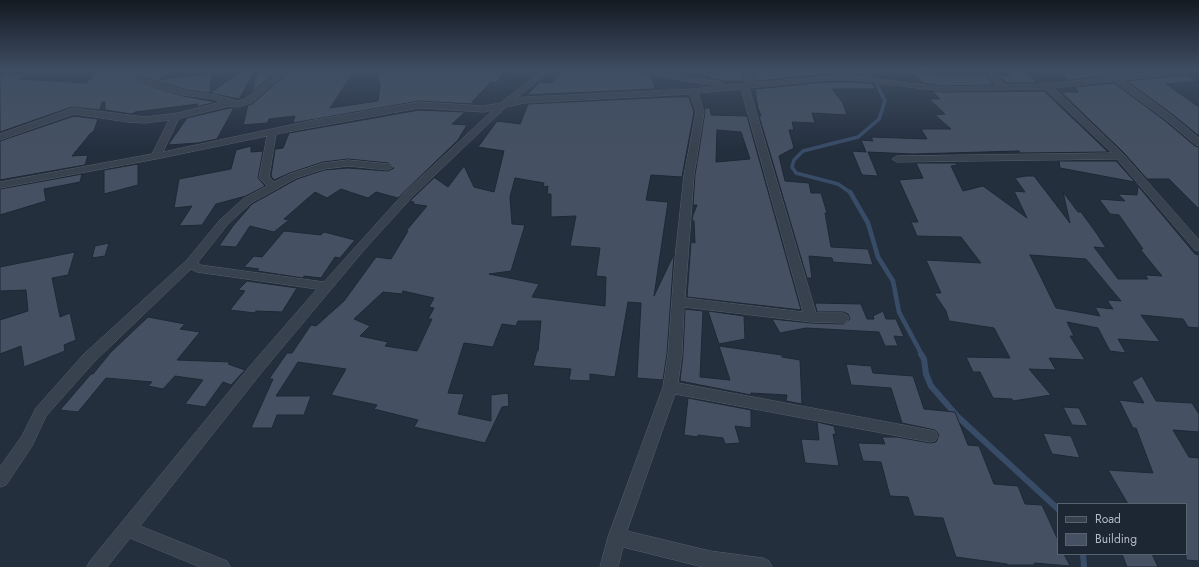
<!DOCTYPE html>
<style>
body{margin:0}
#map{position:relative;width:1199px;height:567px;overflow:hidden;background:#242f3e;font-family:Jost,sans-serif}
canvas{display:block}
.legend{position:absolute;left:1057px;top:503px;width:130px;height:52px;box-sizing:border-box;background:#1d2633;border:1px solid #59626f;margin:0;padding:5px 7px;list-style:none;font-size:12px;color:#b4bcc9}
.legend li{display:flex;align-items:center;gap:8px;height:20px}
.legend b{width:20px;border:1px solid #59626f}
</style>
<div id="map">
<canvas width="1199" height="567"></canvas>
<ul class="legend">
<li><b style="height:5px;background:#38414e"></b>Road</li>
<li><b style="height:11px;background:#455162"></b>Building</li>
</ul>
</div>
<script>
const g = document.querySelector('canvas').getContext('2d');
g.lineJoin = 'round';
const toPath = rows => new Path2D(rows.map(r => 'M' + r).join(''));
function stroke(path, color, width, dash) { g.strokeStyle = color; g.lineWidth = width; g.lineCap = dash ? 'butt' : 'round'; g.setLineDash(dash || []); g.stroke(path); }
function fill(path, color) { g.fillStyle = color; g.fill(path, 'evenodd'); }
stroke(toPath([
 [865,70,871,79],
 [851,193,838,184,796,173,792,167,794,160,803,151,858,137,879,119,885,101,877,85]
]), '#394c67', 3.5);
stroke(toPath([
 [850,192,868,223,878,257,893,281,899,312,922,355]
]), '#394c67', 4.5);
stroke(toPath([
 [921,354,924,359,926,374,931,386,958,417,1058,509],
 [1083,554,1084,567]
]), '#394c67', 6);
const building = toPath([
 [98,70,173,70,158,80,212,73,210,93,187,90,142,77,138,77,138,82,183,96,216,102,196,107,198,104,135,112,132,114,105,110,105,102,102,102,100,110,72,107,0,132,0,74,26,74,19,79,86,83,98,70],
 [243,70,255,71,239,99,210,93,243,70],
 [258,70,280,70,252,92,258,70],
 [291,70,355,70,330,108,378,101,380,86,377,70,410,71,411,70,506,70,496,83,491,82,472,102,475,103,474,104,419,101,293,123,295,116,269,119,267,123,243,125,248,105,252,104,291,70],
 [563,70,636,70,640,73,651,76,655,89,527,95,540,82,551,83,563,70],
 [710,70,743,70,744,81,723,81,710,78,710,70],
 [753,70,868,70,870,76,855,74,828,74,756,81,753,70],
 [908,70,946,75,985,75,994,85,941,86,923,83,908,70],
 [1004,70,1025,70,1037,83,1007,83,998,75,1011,76,1004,70],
 [1058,70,1098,70,1104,76,1068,80,1058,70],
 [1110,70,1166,70,1117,74,1110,70],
 [1185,75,1197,81,1166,84,1199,107,1199,136,1172,114,1127,81,1185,75],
 [828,82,855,82,873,84,875,89,832,89,843,103,847,115,812,113,815,123,792,122,794,130,789,130,794,148,779,156,785,181,809,183,811,193,821,193,827,213,825,213,831,247,868,249,873,265,833,262,832,258,809,256,812,278,807,278,759,116,761,116,758,108,755,89,828,82],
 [1114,83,1164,120,1195,146,1199,147,1199,209,1169,179,1147,179,1124,153,1061,92,1079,92,1074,87,1114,83],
 [932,91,941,92,1044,91,1108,152,1020,153,1019,151,912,154,868,152,878,176,862,175,852,151,866,152,861,140,873,141,871,137,927,139,921,129,951,129,935,115,945,114,929,99,940,99,932,91],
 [671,97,689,97,694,112,682,177,651,175,646,200,668,202,654,296,674,254,667,354,663,380,637,378,641,303,628,302,615,377,590,374,590,381,569,380,571,369,533,366,537,351,538,351,541,321,518,321,516,326,502,324,493,347,464,343,448,393,464,394,458,414,491,421,491,395,508,393,509,406,502,407,485,443,414,427,418,420,374,409,377,405,331,395,346,369,298,362,276,396,311,396,304,415,277,415,272,428,251,428,273,379,269,379,287,353,292,353,311,325,316,326,344,301,376,257,391,259,408,231,406,231,427,206,413,204,414,202,410,201,414,197,437,175,435,178,448,187,464,166,474,187,494,192,504,151,478,147,497,121,520,124,528,104,671,97],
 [515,178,544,183,543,187,548,186,547,194,551,194,551,217,576,216,570,246,600,248,596,276,606,277,605,306,532,297,539,284,489,274,511,271,525,225,512,224,510,197,515,178],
 [403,291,434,298,429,307,434,308,428,319,432,319,417,351,385,346,388,342,360,336,370,326,354,319,383,292,402,294,403,291],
 [229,108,234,108,217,139,198,143,168,145,187,118,229,108],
 [704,108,710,108,711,115,747,116,801,310,687,297,691,242,695,243,694,221,692,220,693,215,697,205,693,205,695,175,705,112,704,108],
 [717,130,741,132,750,159,716,162,717,130],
 [419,110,465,112,452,124,467,125,458,140,398,198,376,192,368,198,341,189,327,198,315,192,284,219,289,220,274,232,250,226,236,247,219,246,233,226,252,204,297,179,324,170,348,168,388,171,394,168,388,163,348,159,323,162,290,173,274,180,271,176,275,149,283,148,289,133,419,110],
 [74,116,98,119,94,131,90,134,72,156,88,155,85,165,0,180,0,141,74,116],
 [251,146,251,152,263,151,258,178,265,186,246,196,216,204,202,225,179,226,192,206,174,208,179,179,231,169,236,150,251,146],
 [1059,161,1116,161,1135,182,1060,168,1059,161],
 [916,163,955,163,958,165,951,166,963,191,983,186,1027,218,1014,191,1025,192,1015,178,1026,176,1034,176,1070,223,1063,192,1078,212,1081,212,1097,234,1106,248,1094,247,1118,279,1148,279,1145,275,1162,276,1140,249,1143,249,1119,215,1110,214,1099,199,1125,201,1118,194,1137,195,1138,186,1195,254,1199,255,1199,328,1188,327,1183,319,1141,315,1160,342,1118,339,1126,353,1110,351,1098,328,1067,322,1074,336,1070,336,1085,360,1049,358,1056,370,1029,369,1051,395,1013,401,1012,399,993,398,980,372,973,372,966,357,1010,358,994,328,949,321,946,311,934,293,941,293,926,260,981,263,961,237,917,236,911,222,918,222,899,180,923,178,916,163],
 [1030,255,1086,259,1121,301,1107,300,1113,309,1095,307,1100,316,1056,308,1030,255],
 [138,164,138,185,104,194,104,170,138,164],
 [82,174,80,182,44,189,46,201,0,215,0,189,82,174],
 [284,231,321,235,324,232,355,240,340,258,335,257,321,278,304,276,303,278,257,271,259,269,244,267,254,256,262,257,284,231],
 [109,243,105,256,92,258,95,246,109,243],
 [75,252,68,275,52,278,60,317,70,313,76,340,64,345,65,351,24,367,21,346,0,354,0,320,28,311,26,290,0,291,0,267,75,252],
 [247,281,297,288,282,312,256,311,255,313,230,310,245,291,238,290,247,281],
 [815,303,861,304,867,319,874,319,873,316,883,311,886,319,896,319,904,337,894,336,898,346,885,346,879,332,806,328,780,333,772,319,811,323,843,324,850,319,848,314,843,312,817,312,815,303],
 [685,309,703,311,700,377,730,380,719,346,782,355,782,357,800,360,802,404,786,401,787,395,751,393,751,395,680,381,683,354,685,309],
 [708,311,744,316,745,339,719,344,708,311],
 [148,317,185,324,180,329,200,332,177,360,230,362,228,364,245,370,231,385,223,382,205,407,185,404,203,380,175,376,163,389,148,386,152,382,106,378,78,412,60,410,91,374,93,374,111,352,148,317],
 [846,364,871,366,873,373,913,376,924,409,955,412,968,445,979,446,994,484,1018,486,1025,504,1042,505,1058,540,1058,554,1064,554,1070,566,1034,563,1035,565,1008,565,1007,564,956,557,943,518,914,516,908,497,890,496,881,462,863,461,858,443,885,444,882,437,897,437,930,443,936,442,939,435,935,430,902,423,891,388,851,385,846,364],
 [1142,376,1156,401,1192,403,1199,414,1199,432,1173,430,1189,457,1199,458,1199,561,1186,560,1186,504,1128,504,1108,470,1153,473,1136,428,1133,428,1119,400,1144,403,1132,382,1142,376],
 [688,398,751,410,751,428,735,426,740,443,725,444,723,438,698,435,698,437,684,435,688,398],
 [1063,407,1079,408,1088,426,1072,425,1063,407],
 [817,422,834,426,836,435,833,434,839,466,805,463,801,439,819,440,817,422],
 [1043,433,1071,436,1080,458,1052,454,1043,433],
 [1122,554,1152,554,1158,567,1127,567,1122,554]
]);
fill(building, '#455162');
stroke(building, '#1f2835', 1);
const minor = toPath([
 [282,70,290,70,251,103,237,107,229,106,181,118,178,120,163,152,314,120,419,102,484,106,500,103,543,70,552,70,515,99,524,97,693,89,740,84,746,82,744,70,752,70,755,79,754,83,828,76,855,76,941,87,997,86,982,70,990,70,1006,85,1047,84,1108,77,1099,70,1108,70,1117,76,1179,70,1199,70,1199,72,1123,80,1171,115,1199,138,1199,146,1196,145,1165,119,1114,81,1054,88,1123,154,1199,240,1199,251,1195,250,1117,159,897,162,892,159,897,156,1112,153,1045,89,941,91,855,80,828,80,749,88,816,313,843,313,847,315,849,318,847,321,843,323,811,322,684,307,682,354,678,383,930,430,935,431,938,436,935,441,930,442,675,394,627,531,710,551,763,558,769,561,772,567,703,567,623,547,618,567,600,567,608,537,663,387,668,354,675,258,684,175,696,112,690,94,524,103,506,107,413,196,364,250,261,373,140,526,227,561,230,567,200,567,130,538,107,567,87,567,90,561,251,365,317,289,197,272,191,269,94,362,46,416,32,446,6,485,0,487,0,467,22,436,36,408,84,354,187,260,220,220,243,199,267,186,259,178,267,136,156,159,0,188,0,182,152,154,169,120,145,123,128,122,74,114,0,140,0,134,73,108,145,117,178,113,221,102,214,99,183,95,139,82,139,78,142,78,187,91,216,95,237,101,245,99,282,70],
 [741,89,803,312,685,298,694,175,704,112,698,93,741,89],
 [419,108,484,112,493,110,405,192,324,282,200,265,198,262,228,224,251,203,296,178,324,169,348,166,388,170,393,167,388,164,348,160,323,163,290,174,274,182,269,177,276,134,419,108],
 [637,70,651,70,691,78,720,81,724,83,720,85,691,82,641,72,637,70]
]);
stroke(minor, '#565f6c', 1);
fill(minor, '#38414e');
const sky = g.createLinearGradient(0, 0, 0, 149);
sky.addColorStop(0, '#141a22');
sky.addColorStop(0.47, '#3f4d63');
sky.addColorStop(1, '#3f4d6300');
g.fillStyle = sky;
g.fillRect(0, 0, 1199, 149);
</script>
